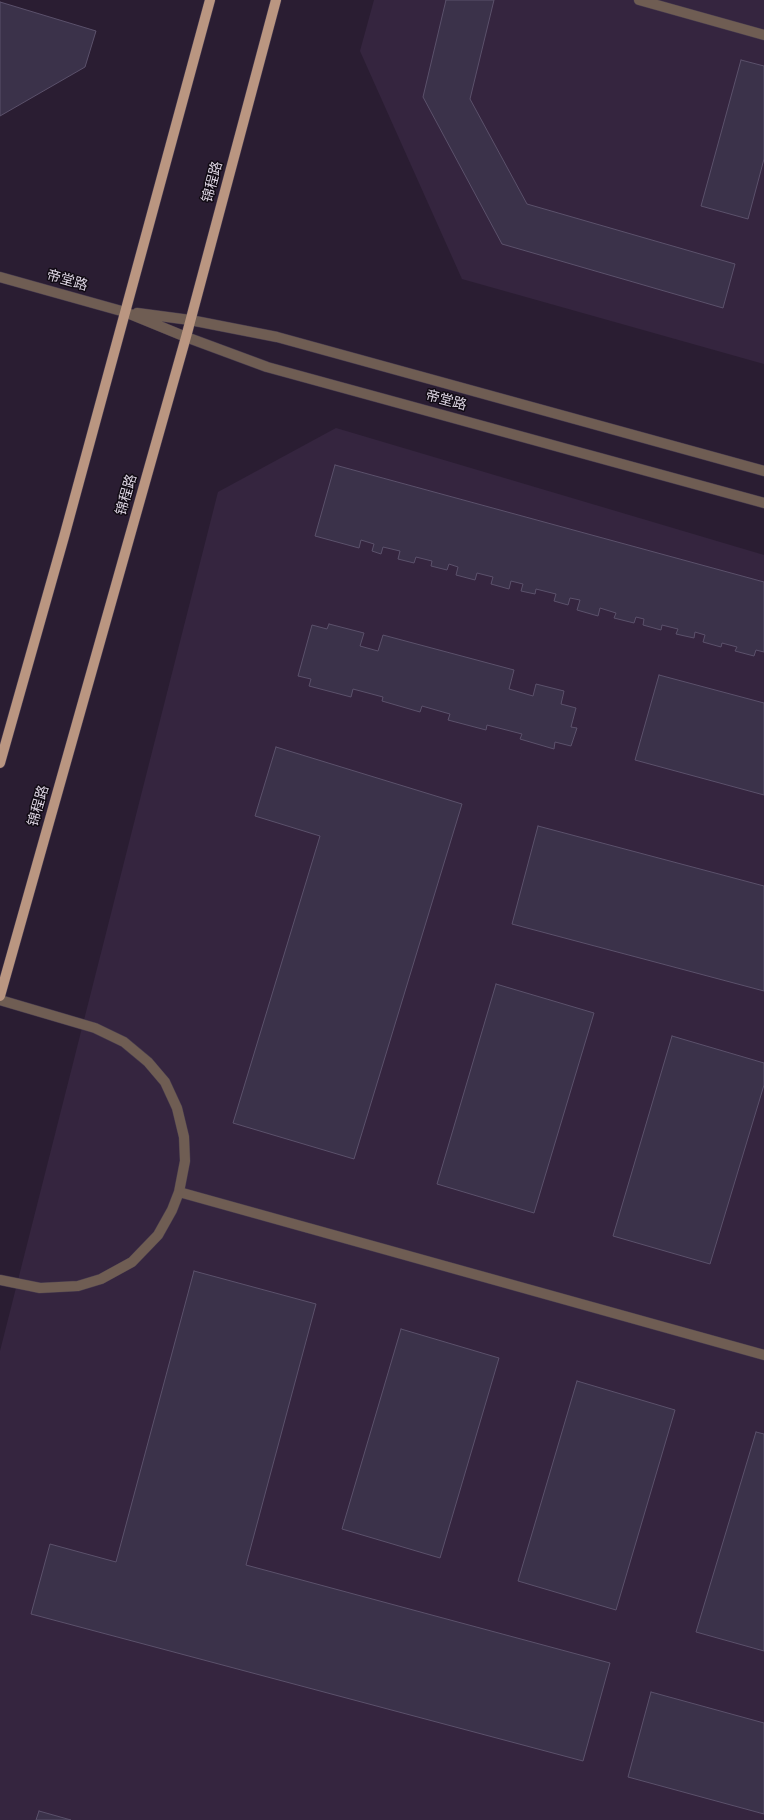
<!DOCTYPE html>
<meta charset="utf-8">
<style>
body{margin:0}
canvas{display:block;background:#2a1d32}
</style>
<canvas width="764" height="1820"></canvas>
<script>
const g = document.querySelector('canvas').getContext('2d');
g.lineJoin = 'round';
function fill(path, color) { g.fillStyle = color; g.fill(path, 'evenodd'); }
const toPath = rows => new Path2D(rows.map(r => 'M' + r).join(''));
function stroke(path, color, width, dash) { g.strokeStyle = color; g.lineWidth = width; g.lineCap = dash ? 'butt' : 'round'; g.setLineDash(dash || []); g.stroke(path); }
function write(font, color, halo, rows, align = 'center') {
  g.font = font + ' "Varela Round","Noto Sans SC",sans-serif'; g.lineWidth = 3; g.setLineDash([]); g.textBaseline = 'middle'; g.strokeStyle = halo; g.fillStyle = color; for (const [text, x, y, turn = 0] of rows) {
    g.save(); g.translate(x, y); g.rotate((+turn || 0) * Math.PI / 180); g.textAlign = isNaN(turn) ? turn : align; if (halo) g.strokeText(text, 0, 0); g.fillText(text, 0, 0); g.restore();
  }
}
fill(toPath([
 [374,0,764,0,764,364,462,279,360,51],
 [336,428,764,555,764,1820,0,1820,0,1351,218,492]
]), '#35253f');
const building = toPath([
 [446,0,494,0,470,99,527,204,735,264,723,308,502,244,423,97,446,0],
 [0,2,96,31,85,67,0,116,0,2],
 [741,60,764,66,764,159,748,219,701,206,741,60],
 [335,465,764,582,764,652,756,650,754,656,735,651,737,647,722,643,721,647,703,642,705,635,695,632,694,638,676,634,678,629,662,625,661,630,643,625,644,619,636,617,634,623,614,618,616,613,600,608,598,616,577,610,580,600,570,598,568,605,554,601,556,594,536,589,535,594,521,591,523,584,511,581,509,589,491,584,493,577,477,573,475,580,456,575,458,567,449,564,447,570,431,566,432,561,416,557,414,563,398,559,400,551,383,547,381,554,372,551,374,544,361,540,359,548,315,536,335,465],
 [329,624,364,633,360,646,378,651,383,635,514,670,509,689,533,696,536,684,564,691,561,704,576,708,571,727,577,728,571,746,555,742,554,749,520,739,522,734,487,725,486,730,448,720,450,714,422,706,420,712,382,701,383,697,353,689,351,697,309,686,311,679,298,676,312,625,327,629,329,624],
 [659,675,764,703,764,795,635,760,659,675],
 [276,747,462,804,354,1159,233,1123,320,836,255,816,276,747],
 [538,826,764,886,764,991,512,924,538,826],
 [496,984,594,1013,534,1213,437,1184,496,984],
 [672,1036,764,1063,764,1085,710,1264,613,1236,672,1036],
 [194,1271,316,1304,246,1565,610,1663,583,1761,31,1614,50,1544,116,1562,194,1271],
 [401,1329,499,1358,440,1558,342,1529,401,1329],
 [577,1381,675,1410,616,1610,518,1581,577,1381],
 [756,1432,764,1434,764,1651,696,1632,756,1432],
 [651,1692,764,1723,764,1814,628,1777,651,1692],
 [39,1811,71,1820,36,1820,39,1811]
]);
fill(building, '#3b324a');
stroke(building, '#5b516b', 1);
const minor = toPath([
 [639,0,764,35],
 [0,277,125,312,186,337,267,367,764,503],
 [137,313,190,320,277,337,764,471],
 [0,1000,95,1028,124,1042,148,1062,165,1082,177,1108,184,1137,185,1161,179,1192,172,1210,158,1235,132,1262,101,1279,78,1286,40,1288,0,1280],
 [179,1192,764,1355]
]);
const major = toPath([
 [0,763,64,537,210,0],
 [0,996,186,337,276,0]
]);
stroke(minor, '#463a4e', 11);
stroke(major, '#463a4e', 11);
stroke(minor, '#6f5d53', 10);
stroke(major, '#ba9681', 10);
write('14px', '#dcd4e2', '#100a13', [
 ["锦程路",213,182,-75],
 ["帝堂路",67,281,16],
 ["帝堂路",446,401,15],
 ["锦程路",127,495,-74],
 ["锦程路",39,806,-74]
]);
</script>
